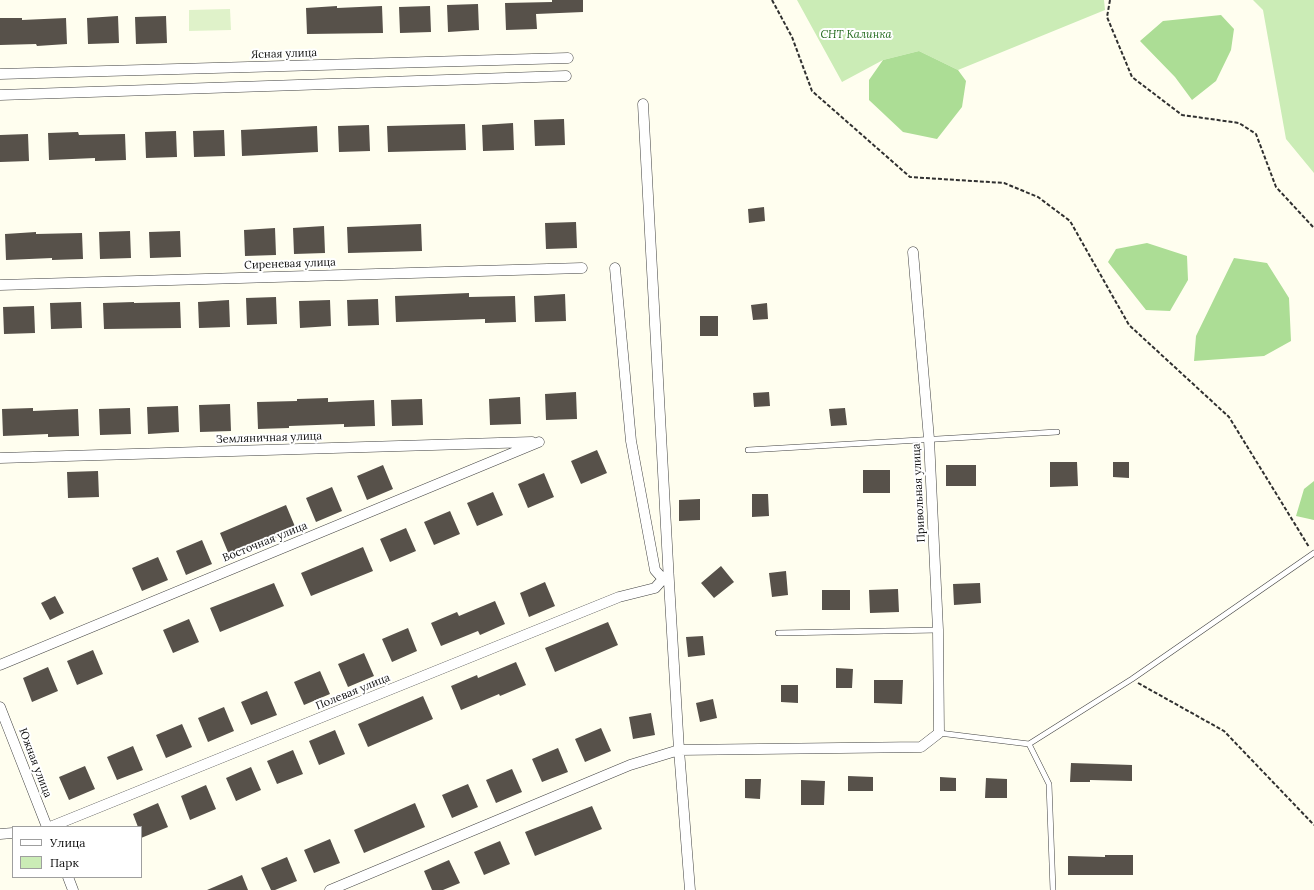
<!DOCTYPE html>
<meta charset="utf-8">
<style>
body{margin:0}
#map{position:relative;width:1314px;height:890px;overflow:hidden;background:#fffeef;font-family:Lora,serif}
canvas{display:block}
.legend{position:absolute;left:12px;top:826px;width:130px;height:52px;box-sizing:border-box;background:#fff;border:1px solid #9f9f9f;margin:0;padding:5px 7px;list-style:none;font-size:12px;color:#0e0e0e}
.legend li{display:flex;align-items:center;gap:8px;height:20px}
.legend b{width:20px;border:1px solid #9f9f9f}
</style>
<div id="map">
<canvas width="1314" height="890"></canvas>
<ul class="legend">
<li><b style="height:5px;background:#fff"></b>Улица</li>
<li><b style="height:11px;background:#cbecb6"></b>Парк</li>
</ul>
</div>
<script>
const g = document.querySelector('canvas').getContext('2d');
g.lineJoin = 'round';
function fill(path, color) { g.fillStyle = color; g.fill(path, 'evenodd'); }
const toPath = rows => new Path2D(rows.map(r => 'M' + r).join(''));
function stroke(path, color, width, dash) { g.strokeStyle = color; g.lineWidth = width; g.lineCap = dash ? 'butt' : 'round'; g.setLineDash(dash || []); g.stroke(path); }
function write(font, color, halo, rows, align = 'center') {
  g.font = font + ' Lora,serif'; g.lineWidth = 4; g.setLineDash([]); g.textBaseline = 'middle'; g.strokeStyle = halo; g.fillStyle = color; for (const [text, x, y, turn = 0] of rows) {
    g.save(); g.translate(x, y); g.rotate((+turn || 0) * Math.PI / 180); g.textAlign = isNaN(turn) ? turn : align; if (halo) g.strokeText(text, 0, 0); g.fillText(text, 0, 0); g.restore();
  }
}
fill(toPath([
 [797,0,1104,0,1105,10,958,70,919,51,883,60,842,82],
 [1253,0,1314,0,1314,173,1286,139,1263,10]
]), '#cbecb6');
fill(toPath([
 [1221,15,1234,29,1231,50,1216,81,1192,100,1175,77,1140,41,1163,21],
 [919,51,958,70,966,81,962,107,937,139,903,132,869,100,869,80,883,60],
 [1147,243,1187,256,1188,280,1170,311,1146,310,1108,262,1116,249],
 [1234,258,1267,263,1289,298,1291,341,1264,356,1194,361,1196,336,1214,299],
 [1314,481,1314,520,1296,516,1304,489]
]), '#acdd95');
fill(toPath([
 [230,9,231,30,189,31,189,10]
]), '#dff2c9');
fill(toPath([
 [552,0,583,0,583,12,536,14,537,29,506,30,505,3,552,2],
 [478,4,479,30,448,32,447,5],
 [337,6,337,8,382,6,383,33,307,34,306,8],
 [430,6,431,32,400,33,399,7],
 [118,16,119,43,88,44,87,18],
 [166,16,167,43,136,44,135,17],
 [0,18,22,18,22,20,66,18,67,44,37,46,36,44,0,45],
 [564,119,565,145,535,146,534,120],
 [513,123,514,150,483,151,482,125],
 [465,124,466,150,388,152,387,126],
 [369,125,370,151,339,152,338,126],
 [317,126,318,152,242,156,241,130],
 [224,130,225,156,194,157,193,131],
 [176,131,177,157,146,158,145,132],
 [78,132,79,135,125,134,126,160,95,161,95,158,49,160,48,133],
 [28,134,29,161,0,162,0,135],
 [764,207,765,221,749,223,748,209],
 [576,222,577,248,546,249,545,223],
 [421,224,422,251,348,253,347,227],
 [324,226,325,253,294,254,293,228],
 [275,228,276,255,245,256,244,230],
 [130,231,131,258,100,259,99,232],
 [180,231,181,257,150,258,149,232],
 [36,232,36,234,82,233,83,259,52,260,52,258,6,260,5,234],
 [469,293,469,297,515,296,516,322,485,323,485,319,396,322,395,296],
 [565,294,566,321,535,322,534,296],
 [276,297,277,324,247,325,246,298],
 [378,299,379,325,348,326,347,300],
 [229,300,230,327,199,328,198,302],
 [330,300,331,326,300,328,299,301],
 [81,302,82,328,51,329,50,303],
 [134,302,134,303,180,302,181,328,104,329,103,303],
 [767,303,768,319,753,320,751,305],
 [34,306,35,333,4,334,3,307],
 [700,316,718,316,718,336,700,336],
 [576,392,577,419,546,420,545,394],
 [769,392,770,406,754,407,753,393],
 [520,397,521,424,490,425,489,399],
 [328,398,328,402,374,400,375,426,344,427,344,424,289,426,289,428,258,429,257,402,297,401,297,399],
 [422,399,423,425,392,426,391,400],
 [230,404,231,431,200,432,199,405],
 [178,406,179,432,148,434,147,407],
 [33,408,33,411,78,409,79,436,48,437,48,434,3,436,2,409],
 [130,408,131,434,100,435,99,409],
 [845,408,847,425,831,426,829,409],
 [597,450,607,473,581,484,571,461],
 [1050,462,1077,462,1078,486,1050,487],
 [1113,462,1129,462,1129,478,1113,477],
 [383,465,393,489,367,500,357,476],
 [946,465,976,465,976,486,946,486],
 [863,470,890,470,890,493,863,493],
 [98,471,99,497,68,498,67,472],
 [544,473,554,497,528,508,518,484],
 [332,487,342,511,316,522,306,498],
 [493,492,503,515,477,526,467,503],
 [752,494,768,494,769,516,752,517],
 [700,499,700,520,679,521,679,500],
 [286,505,296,529,230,557,220,533],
 [450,511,460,534,434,545,424,522],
 [406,528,416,551,390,562,380,539],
 [202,540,212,564,186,575,176,551],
 [363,547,373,571,311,596,301,573],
 [158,557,168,580,142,591,132,568],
 [721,566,734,582,714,598,701,583],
 [786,571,788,595,772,597,769,573],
 [545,582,555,606,529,617,520,593],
 [274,583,284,606,220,632,210,608],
 [980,583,981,603,954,605,953,584],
 [898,589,899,612,870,613,869,590],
 [822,590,850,590,850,610,822,610],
 [55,596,64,613,50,620,41,603],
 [495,601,505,624,480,635,478,631,441,646,431,623,457,612,459,616],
 [189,619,199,642,173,653,163,630],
 [608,622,618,645,555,672,545,648],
 [408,628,417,651,392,662,382,639],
 [703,636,705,655,688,657,686,637],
 [93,650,103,674,77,685,67,661],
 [364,653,374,676,348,687,338,664],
 [516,662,526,685,500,696,499,694,461,710,451,686,477,675,478,678],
 [48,667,58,691,32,702,23,678],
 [836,668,853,669,852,688,836,688],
 [320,671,330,694,304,705,294,682],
 [874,680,903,680,902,704,874,703],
 [781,685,798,685,798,703,781,702],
 [267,691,277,715,251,725,241,702],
 [423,696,433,719,368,747,358,724],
 [713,699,717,718,700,722,696,703],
 [224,707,234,731,208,742,198,718],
 [651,713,655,735,633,739,629,717],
 [182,724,192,747,166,758,156,735],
 [601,728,611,751,585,762,575,739],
 [335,730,345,754,319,765,309,741],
 [133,746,143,770,117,780,107,757],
 [558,748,568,772,542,782,532,759],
 [293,750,303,774,277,784,267,761],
 [1071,763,1132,765,1132,781,1090,780,1090,782,1070,782],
 [85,766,95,789,69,800,59,777],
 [251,767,261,790,236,801,226,778],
 [512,769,522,792,496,803,486,780],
 [848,776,873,777,873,791,848,791],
 [940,777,956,778,956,791,940,791],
 [986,778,1007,779,1007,798,985,798],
 [745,779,761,779,760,799,745,798],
 [801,780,825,781,824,805,801,805],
 [468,784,478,807,452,818,442,795],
 [206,785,216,809,190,820,181,796],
 [158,803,168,827,141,838,141,827,138,827,133,814],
 [415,803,425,827,364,853,354,830],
 [592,806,602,829,535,856,525,832],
 [330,839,340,863,314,873,304,850],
 [500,841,510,864,484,875,474,852],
 [1105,855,1133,855,1133,875,1068,875,1068,856,1105,857],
 [287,857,297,881,275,890,271,890,261,868],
 [449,860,460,883,443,890,432,890,424,871],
 [242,875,248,890,207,890]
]), '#57514a');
const service = toPath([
 [748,450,1057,432],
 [778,633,938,630],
 [939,733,1029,744,1132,679,1314,553],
 [1029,744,1049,784,1053,890]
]);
const minor = toPath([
 [0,74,568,58],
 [0,95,566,76],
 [643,104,669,582],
 [615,268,631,441,655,570,663,579,669,582,679,750,690,890],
 [0,285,582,268],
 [0,458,532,442],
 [0,665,539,442],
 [0,707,47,827],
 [50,827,619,597,655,588,663,579],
 [0,834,13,833],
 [68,877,73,890],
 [330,890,630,765,679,750,921,747,939,733,938,630,929,439,913,252]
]);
stroke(service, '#414141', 6);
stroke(minor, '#414141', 11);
stroke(toPath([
 [772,0,792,37,812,91,910,177,1004,183,1038,197,1070,221,1129,325,1229,417,1309,547],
 [1110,0,1107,17,1132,77,1182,115,1239,123,1256,134,1276,187,1314,228],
 [1138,683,1224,731,1314,825]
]), '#303030', 2, [4, 2]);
stroke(service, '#fff', 5);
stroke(minor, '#fff', 10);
write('italic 11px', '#21691b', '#fff', [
 ["СНТ Калинка",856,35]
]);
write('11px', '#0e0e0e', '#fff', [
 ["Ясная улица",284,54,-2],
 ["Сиреневая улица",290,264,-2],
 ["Земляничная улица",269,438,-2],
 ["Привольная улица",919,493,-93],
 ["Восточная улица",265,542,-22],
 ["Полевая улица",353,692,-22],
 ["Южная улица",35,763,69]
]);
</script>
